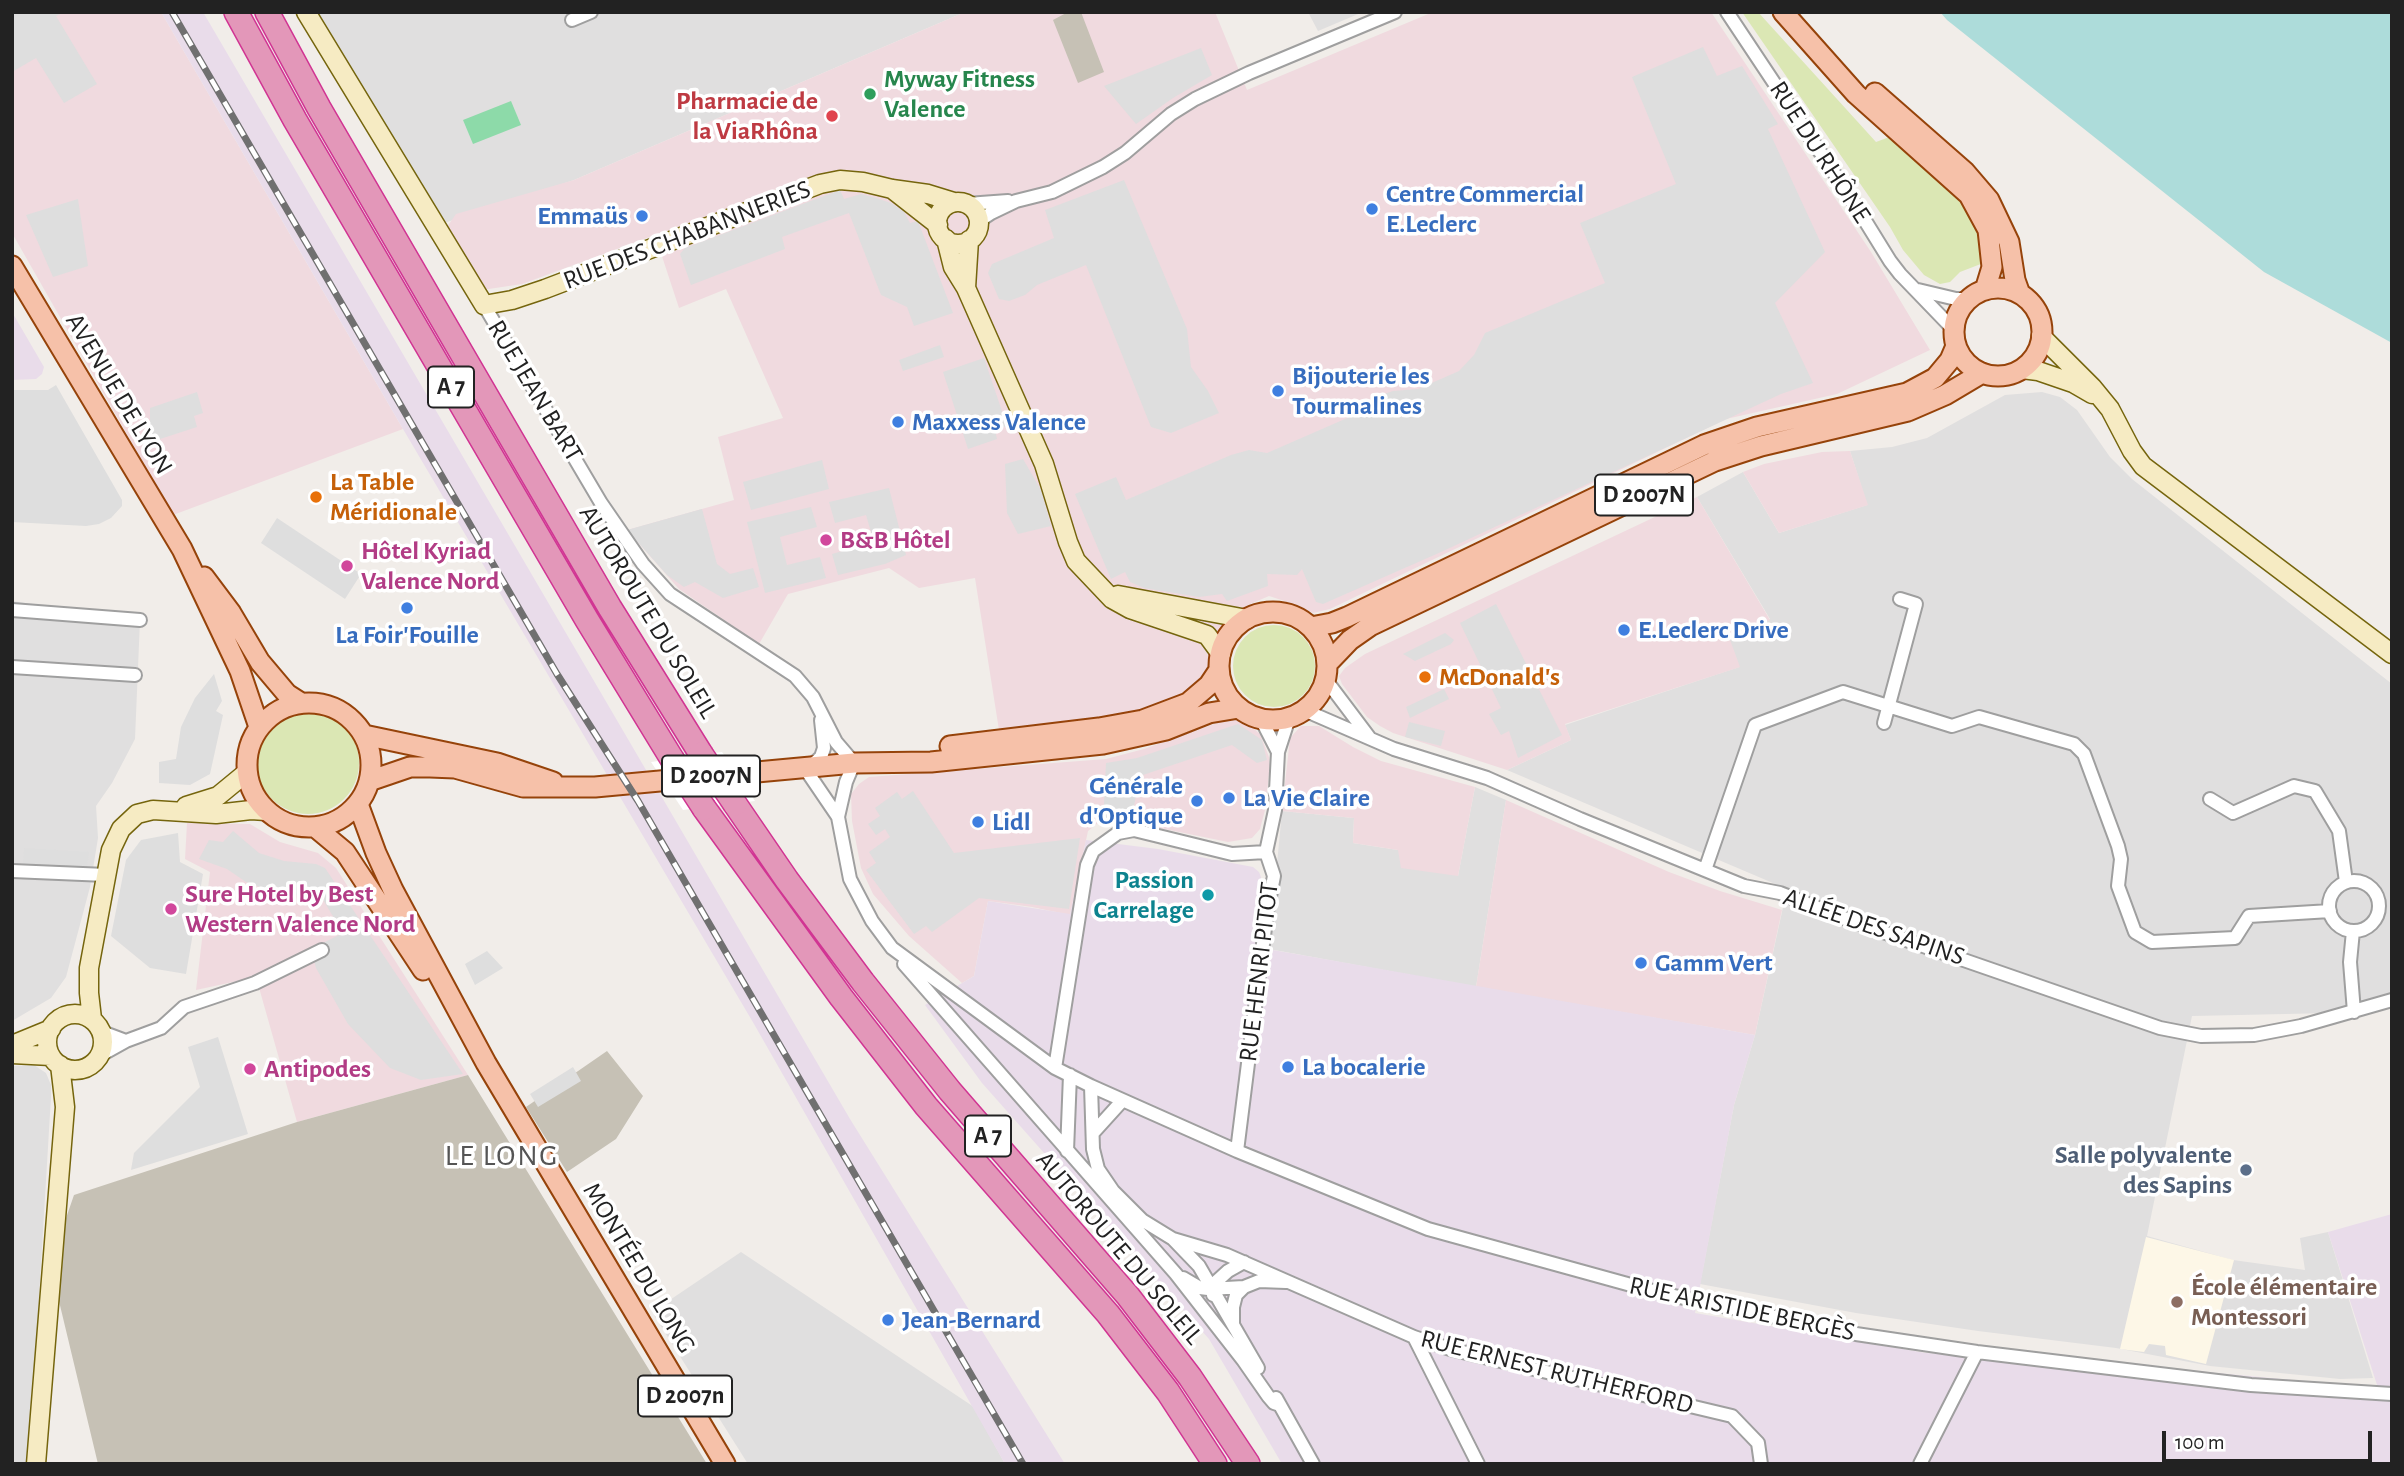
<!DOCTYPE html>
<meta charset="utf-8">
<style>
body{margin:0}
#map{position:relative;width:2404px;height:1476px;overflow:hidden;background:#f1ede9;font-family:"Alegreya Sans",sans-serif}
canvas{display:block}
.frame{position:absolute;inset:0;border:14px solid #222;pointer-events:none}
.scale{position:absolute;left:2162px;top:1431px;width:210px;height:32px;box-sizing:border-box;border:4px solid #222;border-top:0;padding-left:9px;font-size:21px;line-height:24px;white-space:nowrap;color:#222;-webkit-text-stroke:5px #fff;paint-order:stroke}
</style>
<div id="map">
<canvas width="2404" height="1476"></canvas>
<div class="frame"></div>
<div class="scale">100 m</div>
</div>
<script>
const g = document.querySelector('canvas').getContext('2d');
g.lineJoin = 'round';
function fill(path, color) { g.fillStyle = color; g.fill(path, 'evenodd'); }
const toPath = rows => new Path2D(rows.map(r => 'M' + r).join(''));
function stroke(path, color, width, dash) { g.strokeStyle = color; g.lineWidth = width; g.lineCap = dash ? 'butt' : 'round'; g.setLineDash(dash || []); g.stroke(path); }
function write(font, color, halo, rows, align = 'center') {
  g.font = font + ' "Alegreya Sans",sans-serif'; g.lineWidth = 7; g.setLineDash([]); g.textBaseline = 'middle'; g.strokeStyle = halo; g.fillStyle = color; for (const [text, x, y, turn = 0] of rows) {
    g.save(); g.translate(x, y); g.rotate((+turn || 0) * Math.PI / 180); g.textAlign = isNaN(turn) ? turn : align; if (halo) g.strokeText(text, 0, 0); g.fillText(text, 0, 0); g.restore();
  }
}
fill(toPath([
 [298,12,965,12,574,180,426,229],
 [1308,12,1363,12,1318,31],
 [2042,392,2060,397,2077,410,2110,457,2132,479,2392,684,2392,994,2332,1013,2192,1016,2147,1236,2233,1260,2305,1270,2300,1238,2328,1232,2373,1378,2340,1379,2210,1366,2116,1348,1978,1331,1856,1313,1700,1284,1734,1105,1755,1035,1787,889,1507,770,1571,740,1565,725,1739,667,1728,637,1770,619,1697,497,1743,472,1779,533,1867,505,1850,451,1892,447,1927,438,2005,395],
 [12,601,140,620,135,739,112,783,96,806,98,838,90,887,66,977,51,998,12,1021],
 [1475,787,1506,800,1476,987,1269,949,1282,811,1354,818,1353,843,1398,850,1458,876],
 [34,1065,46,1073,51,1085,51,1097,29,1464,12,1464,12,1066],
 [741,1252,974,1407,1005,1464,748,1464,652,1312]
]), '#e0dfdf');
fill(toPath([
 [12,12,161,12,403,429,173,515,12,233],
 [965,12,1215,12,1247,90,1433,12,1711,12,1871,252,1930,350,1837,394,1726,419,1330,609,1313,613,1297,605,1269,596,1248,605,1232,618,1208,646,1209,667,1194,687,1173,701,1113,717,999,730,975,578,919,588,889,568,788,594,759,644,679,589,627,530,734,500,718,437,783,418,726,289,679,308,655,235,522,284,482,290,447,227,456,214,574,180],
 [1850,451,1868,505,1779,533,1743,472,1764,464,1822,452],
 [1697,497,1770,620,1729,637,1740,667,1565,724,1571,740,1507,770,1393,733,1380,726,1367,717,1342,684,1339,676,1345,668,1365,654],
 [1228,719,1241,720,1253,728,1260,734,1269,757,1270,765,1265,810,1260,829,1252,838,1228,842,1140,824,1098,823,1088,831,1070,915,1032,907,988,901,974,976,962,983,909,936,873,894,861,868,852,821,851,794,859,784,869,777,1106,759,1144,749],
 [1301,726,1319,726,1353,747,1381,761,1475,787,1458,876,1401,868,1398,850,1353,843,1354,818,1282,811,1290,738],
 [1506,800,1669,872,1720,891,1782,910,1755,1035,1476,987],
 [187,823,250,824,280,842,318,853,336,868,468,1075,297,1122,256,977,196,990,210,872,185,859]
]), '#f0dadf');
fill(toPath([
 [161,12,203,12,850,1119,1065,1464,1005,1464,754,1024,403,429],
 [12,312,44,367,42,374,36,379,12,380],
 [1086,840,1158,849,1253,867,1259,872,1262,880,1256,947,1755,1035,1734,1105,1695,1313,1926,1353,2153,1367,2378,1388,2328,1232,2392,1214,2392,1464,1282,1464,1209,1339,982,1083,925,1005,974,976,988,901,1070,914]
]), '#e9dcea');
fill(toPath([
 [2146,1237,2234,1260,2206,1364,2166,1355,2165,1346,2149,1344,2144,1352,2120,1349]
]), '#fdf7e7');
fill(toPath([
 [1068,12,1081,12,1104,72,1078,83,1053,20],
 [607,1051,643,1096,616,1139,567,1172,526,1107],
 [468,1075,707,1464,98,1464,58,1297,64,1224,74,1195,297,1122]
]), '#c6c1b5');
fill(toPath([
 [1742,12,1758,12,1876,142,1892,136,1965,202,1981,232,1986,262,1960,272,1950,282,1940,284,1924,275,1903,250,1890,227],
 '1233 666a41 41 0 1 1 82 0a41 41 0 1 1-82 0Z',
 '257 763a51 51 0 1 1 102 0a51 51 0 1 1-102 0Z'
]), '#dbe7b4');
fill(toPath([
 [511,101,521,125,473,144,463,120]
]), '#8ddaa9');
fill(toPath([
 [12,12,65,12,56,16,97,84,64,103,36,58,12,72],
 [1703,47,1717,76,1742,66,1778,124,1768,129,1825,252,1775,303,1813,383,1781,394,1441,552,1323,604,1316,602,1302,569,1297,575,1267,574,1268,586,1227,601,1222,594,1199,597,1144,588,1130,582,1125,572,1111,579,1075,494,1116,477,1126,500,1231,455,1249,450,1267,453,1361,412,1376,397,1393,391,1418,389,1459,371,1474,355,1485,333,1605,283,1580,223,1676,184,1632,77],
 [1201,48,1212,75,1173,98,1136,124,1104,86],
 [1124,180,1187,329,1191,367,1208,391,1219,413,1171,433,1151,427,1086,265,1037,285,1025,295,1009,301,999,299,988,273,992,264,1054,238,1045,210],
 [840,190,844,199,861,194,876,198,891,203,904,212,910,223,918,221,953,313,914,326,907,307,881,295,849,213,782,237,785,249,691,285,680,254,685,248],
 [78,199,88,266,53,277,26,215],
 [940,345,944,357,903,371,899,360],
 [984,358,1007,426,995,430,997,439,968,449,943,372],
 [56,385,122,500,122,506,111,518,99,524,86,526,12,522,12,390,48,390],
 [197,392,203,413,194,416,197,427,154,441,150,429,150,408],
 [1023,459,1041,490,1051,526,1018,534,1007,513,1005,464],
 [822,460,829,489,751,510,743,482],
 [889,488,906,555,885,564,838,575,832,554,874,542,866,515,835,523,829,502],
 [811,507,817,527,780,537,787,565,820,557,826,578,765,593,747,522],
 [702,509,717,564,730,574,753,568,759,587,723,598,695,582,684,587,667,575,627,530],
 [277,518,361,574,345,599,261,543],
 [1496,604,1562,735,1518,758,1509,731,1501,735,1489,714,1501,708,1460,623],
 [1445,633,1454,640,1451,644,1415,661,1403,654],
 [214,674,222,701,216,711,223,715,210,774,190,785,159,783,159,762,176,759,181,727,195,698],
 [1444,689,1449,699,1410,718,1406,707],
 [1409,722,1445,731,1441,746,1405,737],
 [1238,724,1262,740,1267,760,1257,763,1232,745,1140,776,1131,821,1103,823,1106,763,1137,758],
 [913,791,954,853,1080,838,1069,909,979,898,932,932,926,926,914,934,866,870,876,863,869,852,890,837,885,829,876,835,868,824,880,816,875,808,897,792,902,799],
 [233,831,259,853,284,861,316,864,325,868,463,1074,421,1080,390,1068,348,1024,316,968,311,949,343,933,322,898,276,893,246,882,227,869,199,859,209,840,223,842],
 [178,833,180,862,203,874,186,974,150,968,111,936,126,860,141,840],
 [24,848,89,852,87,867,23,863],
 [487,951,503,968,475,985,465,964],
 [218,1037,248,1134,131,1170,134,1153,200,1087,188,1047],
 [573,1067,581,1081,538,1107,530,1094]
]), '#dedede');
fill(toPath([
 [1940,12,2392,12,2392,343,2264,272,1947,20]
]), '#addcda');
fill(toPath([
 [722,752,755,801,683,810,651,762]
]), '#fff');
const street = toPath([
 [1727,12,1856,206,1890,261,1900,274,1954,330],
 [572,20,591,12],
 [967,204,1008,201],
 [979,221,991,213,1016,201,1052,192,1103,167,1125,153,1171,114,1195,99,1249,73,1395,12],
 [1918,290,1956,299,1970,299],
 [484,305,601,503,643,564,670,594,795,676,813,697,836,742,854,763,846,782,838,817],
 [12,610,140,620],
 [12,667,135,675],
 [1326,680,1369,737],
 [1304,710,1394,749,1487,778,1580,819,1744,886,1780,893,1854,922,2160,1028,2201,1036,2254,1035,2301,1026,2392,1000],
 [1261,719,1278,752],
 [1884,723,1916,604,1900,599],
 [804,767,838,817,850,879,872,921,892,948,1055,1068,1091,1086,1237,1151,1428,1229,1660,1293,1856,1334,1977,1352,2251,1385,2392,1394],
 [810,767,821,757,824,748,821,720],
 [2210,799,2233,813,2294,786,2315,791,2339,831,2346,882],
 [1705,870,1755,725,1843,692,1952,726,1979,717,2074,744,2084,754,2118,846,2121,859,2118,886,2135,932,2152,942,2235,938,2249,916,2330,911],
 [12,871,106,875],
 '2329 906a25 25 0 1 1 50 0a25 25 0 1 1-50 0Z',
 [2353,931,2350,962,2354,1012],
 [904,964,1176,1274,1243,1360,1268,1396,1274,1403,1280,1405],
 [102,1032,126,1041],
 [99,1056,126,1041,161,1028,184,1007,255,983,322,950],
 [1055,1068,1087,865,1093,851,1118,833,1134,830,1232,854,1266,852],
 [1091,1086,1093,1149,1098,1169,1113,1191,1142,1220,1173,1239,1199,1266,1258,1368],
 [1093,1133,1122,1101],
 [1067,1151,1070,1075],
 [1237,1151,1267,912,1274,876,1266,852,1275,810,1278,752,1289,718],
 [1173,1239,1227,1255,1414,1337,1450,1349,1732,1416,1758,1443,1761,1464],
 [1183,1278,1200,1288,1208,1289,1244,1287],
 [1213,1295,1217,1281,1228,1271,1244,1262],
 [1233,1324,1233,1307,1236,1295,1244,1287,1259,1281,1286,1282],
 [1414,1337,1478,1464],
 [1276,1398,1313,1464],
 [1920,1464,1977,1352]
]);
const secondary = toPath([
 [306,12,484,305,512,300,545,289,820,184,840,180,863,182,892,189,928,194,954,202],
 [892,189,938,225],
 '937 223a21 21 0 1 1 42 0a21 21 0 1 1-42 0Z',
 [946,239,953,267,966,288,1044,464,1068,542,1076,561,1112,599,1130,609,1207,635,1221,654],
 [966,288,969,240],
 [2041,336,2092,387,2110,409,2132,451,2143,466,2392,654],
 [2022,369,2038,371,2073,383,2092,394],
 [1118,595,1247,619],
 [186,806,218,796,246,773],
 '47 1042a28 28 0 1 1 56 0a28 28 0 1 1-56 0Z',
 [92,1019,89,993,89,968,111,850,121,829,137,814,153,810,216,814,251,810,266,811],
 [12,1045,51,1029],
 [12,1054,51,1056],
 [36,1464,65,1107,60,1065]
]);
const primary = toPath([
 [1783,12,1856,94,1969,195,1988,230,1992,267,1985,290],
 [1875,93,1965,172,1989,200,2009,242,2015,280,2020,294],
 [12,266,182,549,240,671,259,727],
 '1954 332a44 44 0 1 1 88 0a44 44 0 1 1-88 0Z',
 [204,577,231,613,260,662,287,694,301,703],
 '1219 666a54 54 0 1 1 108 0a54 54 0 1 1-108 0Z',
 [1311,627,1332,623,1347,617,1704,445,1757,427,1907,393,1935,378,1950,360,1956,346],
 [1327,664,1350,640,1370,626,1715,461,1761,446,1908,411,1945,395,1982,373],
 '247 765a62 62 0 1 1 124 0a62 62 0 1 1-124 0Z',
 [364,735,497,763,553,782],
 [950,746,1099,728,1143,720,1188,703,1209,685,1219,670],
 [369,781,410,767,430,767,455,768,523,787,595,787,854,763,931,762,1103,744,1166,730,1209,713,1239,708],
 [358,804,376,853,393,890,486,1063,725,1464],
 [315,827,345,852,423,970]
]);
const highway = toPath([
 [236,12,295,120,434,358,587,620,672,759],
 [267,12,319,108,610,608,701,754],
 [735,804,787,880,863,982,950,1091,1128,1296,1190,1377,1248,1464],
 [704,808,841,997,926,1106,1108,1314,1168,1392,1215,1464]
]);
stroke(street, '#9f9f9f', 16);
stroke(secondary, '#75650d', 21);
stroke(primary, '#96430a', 23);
stroke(highway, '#d13593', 26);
stroke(street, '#fff', 12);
stroke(secondary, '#f6ebc3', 18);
stroke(primary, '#f6c1a9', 19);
stroke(highway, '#e397b9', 23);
const rail = toPath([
 [172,12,557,674,638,801,1023,1464]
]);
stroke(rail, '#707070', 7);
stroke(rail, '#fff', 4.5, [13]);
const highwayBridge = toPath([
 [701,754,735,804],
 [672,759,704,808]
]);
stroke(highwayBridge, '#d13593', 26, []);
stroke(highwayBridge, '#e397b9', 23);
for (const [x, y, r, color] of [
 [870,94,7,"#2e9e5b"],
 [832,116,7,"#e0444e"],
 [1372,209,7,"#3f7fe0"],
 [642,216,7,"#3f7fe0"],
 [1278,391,7,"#3f7fe0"],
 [898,422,7,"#3f7fe0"],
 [316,497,7,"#e8710a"],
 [826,540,7,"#d1479c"],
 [347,566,7,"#d1479c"],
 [407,608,7,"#3f7fe0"],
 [1624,630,7,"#3f7fe0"],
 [1425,677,7,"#e8710a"],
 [1229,798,7,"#3f7fe0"],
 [1197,801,7,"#3f7fe0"],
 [978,822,7,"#3f7fe0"],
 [1208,895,7,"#0f9aa8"],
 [171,909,7,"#d1479c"],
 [1641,963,7,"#3f7fe0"],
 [1288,1067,7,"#3f7fe0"],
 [250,1069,7,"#d1479c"],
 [2246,1170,7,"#5c6f8a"],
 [2177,1302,7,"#8d6e63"],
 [888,1320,7,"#3f7fe0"]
]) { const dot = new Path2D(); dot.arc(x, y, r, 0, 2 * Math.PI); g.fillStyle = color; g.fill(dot); stroke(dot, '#fff', 2.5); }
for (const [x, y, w] of [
 [451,387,46],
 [1644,495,98],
 [711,776,98],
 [988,1136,46],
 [685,1396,94]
]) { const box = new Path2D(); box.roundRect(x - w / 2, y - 20.5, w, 41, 5); g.fillStyle = '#fff'; g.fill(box); stroke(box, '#222', 2); }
write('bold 24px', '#222', null, [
 ["A 7",451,387],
 ["D 2007N",1644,495],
 ["D 2007N",711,776],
 ["A 7",988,1136],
 ["D 2007n",685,1396]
]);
write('bold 26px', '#27864d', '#fff', [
 ["Myway Fitness",884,79],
 ["Valence",884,109]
], 'left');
write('bold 26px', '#be3a42', '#fff', [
 ["Pharmacie de",818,101],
 ["la ViaRhôna",818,131]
], 'right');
write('26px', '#222', '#fff', [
 ["RUE DU RHÔNE",1820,152,57],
 ["RUE DES CHABANNERIES",687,235,-21],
 ["RUE JEAN BART",535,391,59],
 ["AVENUE DE LYON",119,394,59],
 ["AUTOROUTE DU SOLEIL",648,612,59],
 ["ALLÉE DES SAPINS",1874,927,19],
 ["RUE HENRI PITOT",1259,972,-83],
 ["AUTOROUTE DU SOLEIL",1119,1248,50],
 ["MONTÉE DU LONG",639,1268,59],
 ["RUE ARISTIDE BERGÈS",1742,1309,12],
 ["RUE ERNEST RUTHERFORD",1557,1372,14]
]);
write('bold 26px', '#366cbe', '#fff', [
 ["Centre Commercial",1386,194],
 ["E.Leclerc",1386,224],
 ["Emmaüs",628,216,"right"],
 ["Bijouterie les",1292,376],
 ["Tourmalines",1292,406],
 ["Maxxess Valence",912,422],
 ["E.Leclerc Drive",1638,630],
 ["La Foir'Fouille",407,635,"center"],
 ["Générale",1183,786,"right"],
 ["d'Optique",1183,816,"right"],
 ["La Vie Claire",1243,798],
 ["Lidl",992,822],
 ["Gamm Vert",1655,963],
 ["La bocalerie",1302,1067],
 ["Jean-Bernard",902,1320]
], 'left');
write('bold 26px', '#c56008', '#fff', [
 ["La Table",330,482],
 ["Méridionale",330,512],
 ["McDonald's",1439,677]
], 'left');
write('bold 26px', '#b23c85', '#fff', [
 ["B&B Hôtel",840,540],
 ["Hôtel Kyriad",361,551],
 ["Valence Nord",361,581],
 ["Sure Hotel by Best",185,894],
 ["Western Valence Nord",185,924],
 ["Antipodes",264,1069]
], 'left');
write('bold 26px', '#0d838f', '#fff', [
 ["Passion",1194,880],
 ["Carrelage",1194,910]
], 'right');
write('bold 26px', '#4e5e75', '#fff', [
 ["Salle polyvalente",2232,1155],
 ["des Sapins",2232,1185]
], 'right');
write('bold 26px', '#785e54', '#fff', [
 ["École élémentaire",2191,1287],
 ["Montessori",2191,1317]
], 'left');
g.letterSpacing = '2px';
write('30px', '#555', '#fff', [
 ["LE LONG",502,1156]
]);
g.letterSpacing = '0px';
</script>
